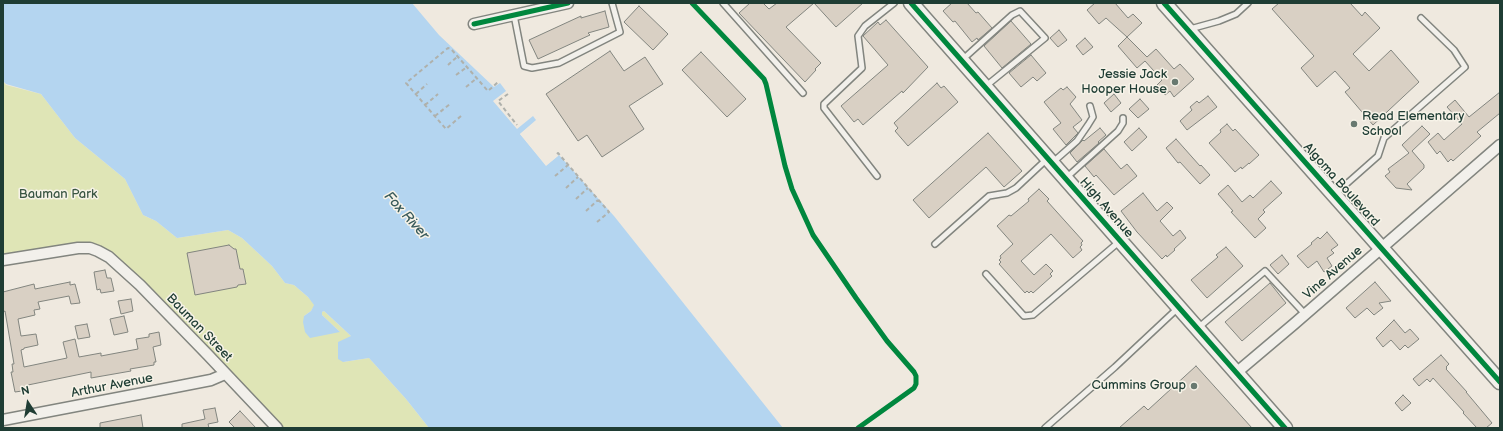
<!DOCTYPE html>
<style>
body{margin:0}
#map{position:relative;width:1503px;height:431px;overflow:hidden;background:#efe9df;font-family:"Balsamiq Sans",sans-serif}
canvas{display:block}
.frame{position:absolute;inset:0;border:4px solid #1f3d34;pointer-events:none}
.north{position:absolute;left:8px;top:383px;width:40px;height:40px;-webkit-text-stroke:3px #f7f3e8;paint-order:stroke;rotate:348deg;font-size:11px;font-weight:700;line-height:16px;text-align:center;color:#1f3d34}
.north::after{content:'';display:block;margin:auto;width:14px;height:18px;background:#1f3d34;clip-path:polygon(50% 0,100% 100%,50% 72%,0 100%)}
</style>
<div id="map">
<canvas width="1503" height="431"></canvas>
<div class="frame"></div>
<div class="north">N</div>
</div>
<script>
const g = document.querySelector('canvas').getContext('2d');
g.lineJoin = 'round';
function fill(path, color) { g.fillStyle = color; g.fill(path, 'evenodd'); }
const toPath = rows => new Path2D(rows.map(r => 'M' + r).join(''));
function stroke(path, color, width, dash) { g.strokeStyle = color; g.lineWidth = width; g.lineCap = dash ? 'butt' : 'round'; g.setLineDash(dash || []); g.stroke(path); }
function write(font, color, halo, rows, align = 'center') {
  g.font = font + ' "Balsamiq Sans",sans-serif'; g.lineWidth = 3; g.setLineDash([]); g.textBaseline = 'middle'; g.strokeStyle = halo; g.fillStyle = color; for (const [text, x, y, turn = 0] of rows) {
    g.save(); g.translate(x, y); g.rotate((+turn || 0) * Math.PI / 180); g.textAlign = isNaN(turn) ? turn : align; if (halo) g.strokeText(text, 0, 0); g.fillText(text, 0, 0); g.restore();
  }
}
fill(toPath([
 [3,81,6,85,41,94,75,138,125,179,143,215,156,221,177,238,228,230,242,238,272,266,285,283,294,285,308,297,315,305,311,311,304,316,340,332,322,315,322,312,324,311,351,336,343,362,369,358,406,399,429,428,277,428,225,374,98,251,3,260]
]), '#dfe5b6');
fill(toPath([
 [3,3,412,3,439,35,494,87,500,83,506,91,493,101,517,129,533,116,536,120,520,134,546,165,559,155,614,216,783,428,429,428,406,399,369,358,343,362,338,359,338,342,351,336,324,311,322,312,322,315,340,332,310,338,305,332,303,322,304,316,311,311,314,305,308,297,294,285,285,283,272,266,242,238,228,230,177,238,156,221,143,215,125,179,75,138,41,94,6,84,3,81]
]), '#b4d5f0');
fill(toPath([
 [532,124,533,125,523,134,546,163,557,154,558,156,546,166,520,134]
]), '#efe9df');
const building = toPath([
 [750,3,763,3,769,9,777,3,814,3,786,27,821,63,815,69,816,70,805,82,739,13,750,3],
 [814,3,863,3,836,27,814,3],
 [952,3,967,3,976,13,978,12,992,28,978,40,977,38,972,42,955,21,953,22,943,11,952,3],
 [1095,3,1115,3,1128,18,1133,14,1142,23,1127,37,1106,18,1099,24,1087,10,1095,3],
 [1279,3,1350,3,1362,16,1365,12,1380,28,1353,54,1369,71,1391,50,1419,82,1373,125,1345,92,1350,88,1335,71,1317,87,1301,68,1314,56,1272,9,1279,3],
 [639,6,668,34,653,50,624,22,639,6],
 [605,11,609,27,588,33,590,35,538,59,529,40,581,16,581,18,605,11],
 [886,20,928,67,903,93,902,91,863,125,858,119,854,122,841,106,888,65,863,36,878,22,880,25,886,20],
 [1011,21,1031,44,1002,68,984,46,1011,21],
 [1059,30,1067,40,1058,47,1050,38,1059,30],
 [1127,37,1147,57,1156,49,1174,69,1180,64,1194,79,1174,97,1170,91,1165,95,1157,85,1162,80,1145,61,1137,68,1118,46,1127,37],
 [1085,38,1093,47,1083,55,1076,46,1085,38],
 [610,51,624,71,645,57,663,84,629,106,644,129,602,157,587,135,578,141,546,94,610,51],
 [701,52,746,99,727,117,682,70,701,52],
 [1031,55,1046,73,1037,81,1033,77,1021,87,1009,73,1031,55],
 [937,83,941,88,944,86,958,102,908,146,895,131,898,128,894,123,937,83],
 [1067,87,1076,97,1070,104,1082,120,1073,127,1078,133,1066,145,1053,129,1061,123,1044,102,1061,88,1063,90,1067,87],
 [1500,92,1500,113,1477,132,1481,136,1453,161,1451,159,1448,162,1440,151,1437,154,1428,142,1438,133,1444,140,1462,124,1447,107,1455,100,1469,117,1500,92],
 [1114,94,1121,103,1111,112,1104,103,1114,94],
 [1208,96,1217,107,1187,130,1180,121,1192,110,1190,107,1197,101,1199,103,1208,96],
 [1140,99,1149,109,1138,118,1129,109,1140,99],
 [1227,124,1233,131,1235,129,1259,155,1249,164,1249,163,1242,169,1241,167,1235,172,1209,143,1221,132,1220,130,1227,124],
 [1422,126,1430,134,1412,151,1424,165,1424,168,1407,184,1412,190,1396,188,1385,176,1390,172,1388,169,1409,153,1402,145,1422,126],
 [1100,128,1106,135,1098,142,1099,143,1077,162,1070,153,1083,140,1084,141,1100,128],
 [1139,128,1147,137,1132,151,1124,142,1139,128],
 [988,133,1022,171,1004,187,986,167,929,218,913,200,988,133],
 [1176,139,1200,166,1201,165,1210,175,1200,184,1180,162,1178,163,1166,148,1176,139],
 [1104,149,1121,169,1127,164,1137,176,1114,195,1096,175,1094,177,1085,166,1104,149],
 [1271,181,1282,193,1263,210,1265,212,1258,219,1266,228,1255,238,1231,212,1233,211,1218,194,1228,185,1242,202,1250,195,1253,198,1271,181],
 [1039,189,1049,199,1047,201,1083,241,1081,243,1082,245,1080,247,1082,250,1073,258,1051,234,1021,261,1034,275,1046,264,1053,271,1050,274,1052,276,1033,293,1031,291,1029,293,1027,291,1025,293,999,264,1001,262,999,260,1001,258,1000,256,1013,244,997,226,1009,215,1011,216,1029,201,1028,199,1039,189],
 [1143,193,1157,211,1167,202,1173,208,1160,221,1173,236,1180,230,1186,238,1174,249,1175,250,1167,257,1166,255,1162,259,1137,232,1121,211,1143,193],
 [1327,232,1338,245,1331,250,1334,253,1327,258,1332,266,1324,272,1317,261,1308,268,1297,256,1312,244,1311,243,1318,237,1320,239,1327,232],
 [229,245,234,249,236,249,240,269,243,269,246,284,238,285,237,287,195,295,187,253,229,245],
 [1226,247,1243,266,1207,298,1191,280,1218,257,1216,255,1226,247],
 [1282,255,1289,264,1278,274,1270,265,1282,255],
 [105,270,107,278,111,278,114,291,101,293,100,289,97,290,94,272,105,270],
 [70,282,70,285,75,284,80,303,71,304,69,296,38,302,40,309,34,310,35,315,18,319,21,336,36,334,38,345,24,348,24,349,21,350,24,367,67,358,63,342,75,339,79,357,101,353,101,356,138,349,136,339,149,337,149,334,159,332,161,345,153,347,156,362,154,362,154,365,130,369,131,371,91,378,91,372,28,385,29,390,15,392,11,372,13,372,12,364,14,364,5,311,3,312,3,292,34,284,35,289,70,282],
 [1375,282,1391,301,1379,303,1383,308,1374,315,1367,308,1355,318,1346,308,1375,282],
 [1270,283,1286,303,1242,341,1225,322,1270,283],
 [131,299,133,311,121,314,118,301,131,299],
 [124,316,128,332,114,335,110,319,124,316],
 [1394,320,1405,333,1410,329,1419,339,1408,348,1405,345,1400,350,1391,340,1383,347,1376,338,1394,320],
 [87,324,90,337,78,339,75,326,87,324],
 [1441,355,1449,364,1446,367,1447,368,1446,369,1467,392,1466,392,1492,423,1486,428,1477,428,1463,413,1464,412,1433,378,1430,382,1427,379,1419,386,1413,379,1441,355],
 [1196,366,1252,428,1119,428,1144,406,1148,410,1196,366],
 [1403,395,1411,403,1402,411,1395,403,1403,395],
 [215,408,218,422,208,424,209,428,182,428,182,424,205,419,203,410,215,408],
 [240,411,256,428,235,428,229,422,240,411],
 [141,415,143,428,100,428,100,423,141,415]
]);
fill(building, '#d9d0c4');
stroke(building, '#82857f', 1);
const service = toPath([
 [723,3,803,93],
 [514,15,524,66,532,68,559,63,620,32,612,3],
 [1190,29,1219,21,1236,14,1248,3],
 [962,60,1012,15,1020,11,1045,38,986,86],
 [1052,163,1077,141,1088,125,1093,117,1090,106],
 [877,176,824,108,824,104,862,68,858,36,865,26,894,3],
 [1066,178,1118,131,1123,123,1123,118],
 [1335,194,1378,156,1384,138,1465,67,1454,50,1421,18],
 [935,244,989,196,1007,193,1016,188,1047,159],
 [986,274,1024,316,1033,315,1120,241],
 [1198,328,1265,271,1305,314],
 [1045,428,1115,367,1178,308]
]);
const minor = toPath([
 [474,24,568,3],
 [3,260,78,248,90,248,98,251,109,257,140,285,208,355,277,428],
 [1236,373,1294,324,1500,145],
 [3,420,170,388,211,380,225,374]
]);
const secondary = toPath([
 [911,3,1285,428],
 [1164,3,1500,382]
]);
stroke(service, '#82857f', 8);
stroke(minor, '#82857f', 13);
stroke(secondary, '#82857f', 17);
stroke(toPath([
 [448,65,458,56],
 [456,75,467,67],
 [466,87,477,78],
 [416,94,427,84],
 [508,94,498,101,517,125],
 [425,105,438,94],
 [435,116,450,104],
 [461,116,446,129,406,83,448,48,451,49,488,91,498,82],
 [557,154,558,153,609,212,597,222],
 [555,176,568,165],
 [566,188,578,177],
 [576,199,588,188],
 [586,211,598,200]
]), '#afb1ac', 2, [4, 3]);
stroke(service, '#f2f0eb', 5);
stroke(minor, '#f2f0eb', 10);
stroke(secondary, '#f2f0eb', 14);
stroke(toPath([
 [692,3,764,79,766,84,785,166,792,189,813,235,856,298,887,341,914,372,916,376,916,384,914,388,858,428],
 [911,3,1285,428],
 [1164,3,1500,382],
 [474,24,568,3]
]), '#00873e', 5);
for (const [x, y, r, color] of [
 [1175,82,4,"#687970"],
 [1354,124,4,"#687970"],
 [1194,386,4,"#687970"]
]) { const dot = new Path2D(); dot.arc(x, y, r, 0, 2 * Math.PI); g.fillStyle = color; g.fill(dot); stroke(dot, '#f7f3e8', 1.5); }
write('13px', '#1f3d34', '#f7f3e8', [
 ["Jessie Jack",1167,75],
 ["Hooper House",1167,90],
 ["Read Elementary",1362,117,"left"],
 ["School",1362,132,"left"],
 ["Cummins Group",1186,386]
], 'right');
write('13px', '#1f3d34', '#f7f3e8', [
 ["Algoma Boulevard",1341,185,48],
 ["High Avenue",1106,208,49],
 ["Vine Avenue",1333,273,-41],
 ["Bauman Street",199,328,46],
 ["Arthur Avenue",112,386,-11]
]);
write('13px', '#3a5643', '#f7f3e8', [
 ["Bauman Park",58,195]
]);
write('italic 14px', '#385a5b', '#f7f3e8', [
 ["Fox River",406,216,48]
]);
</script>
